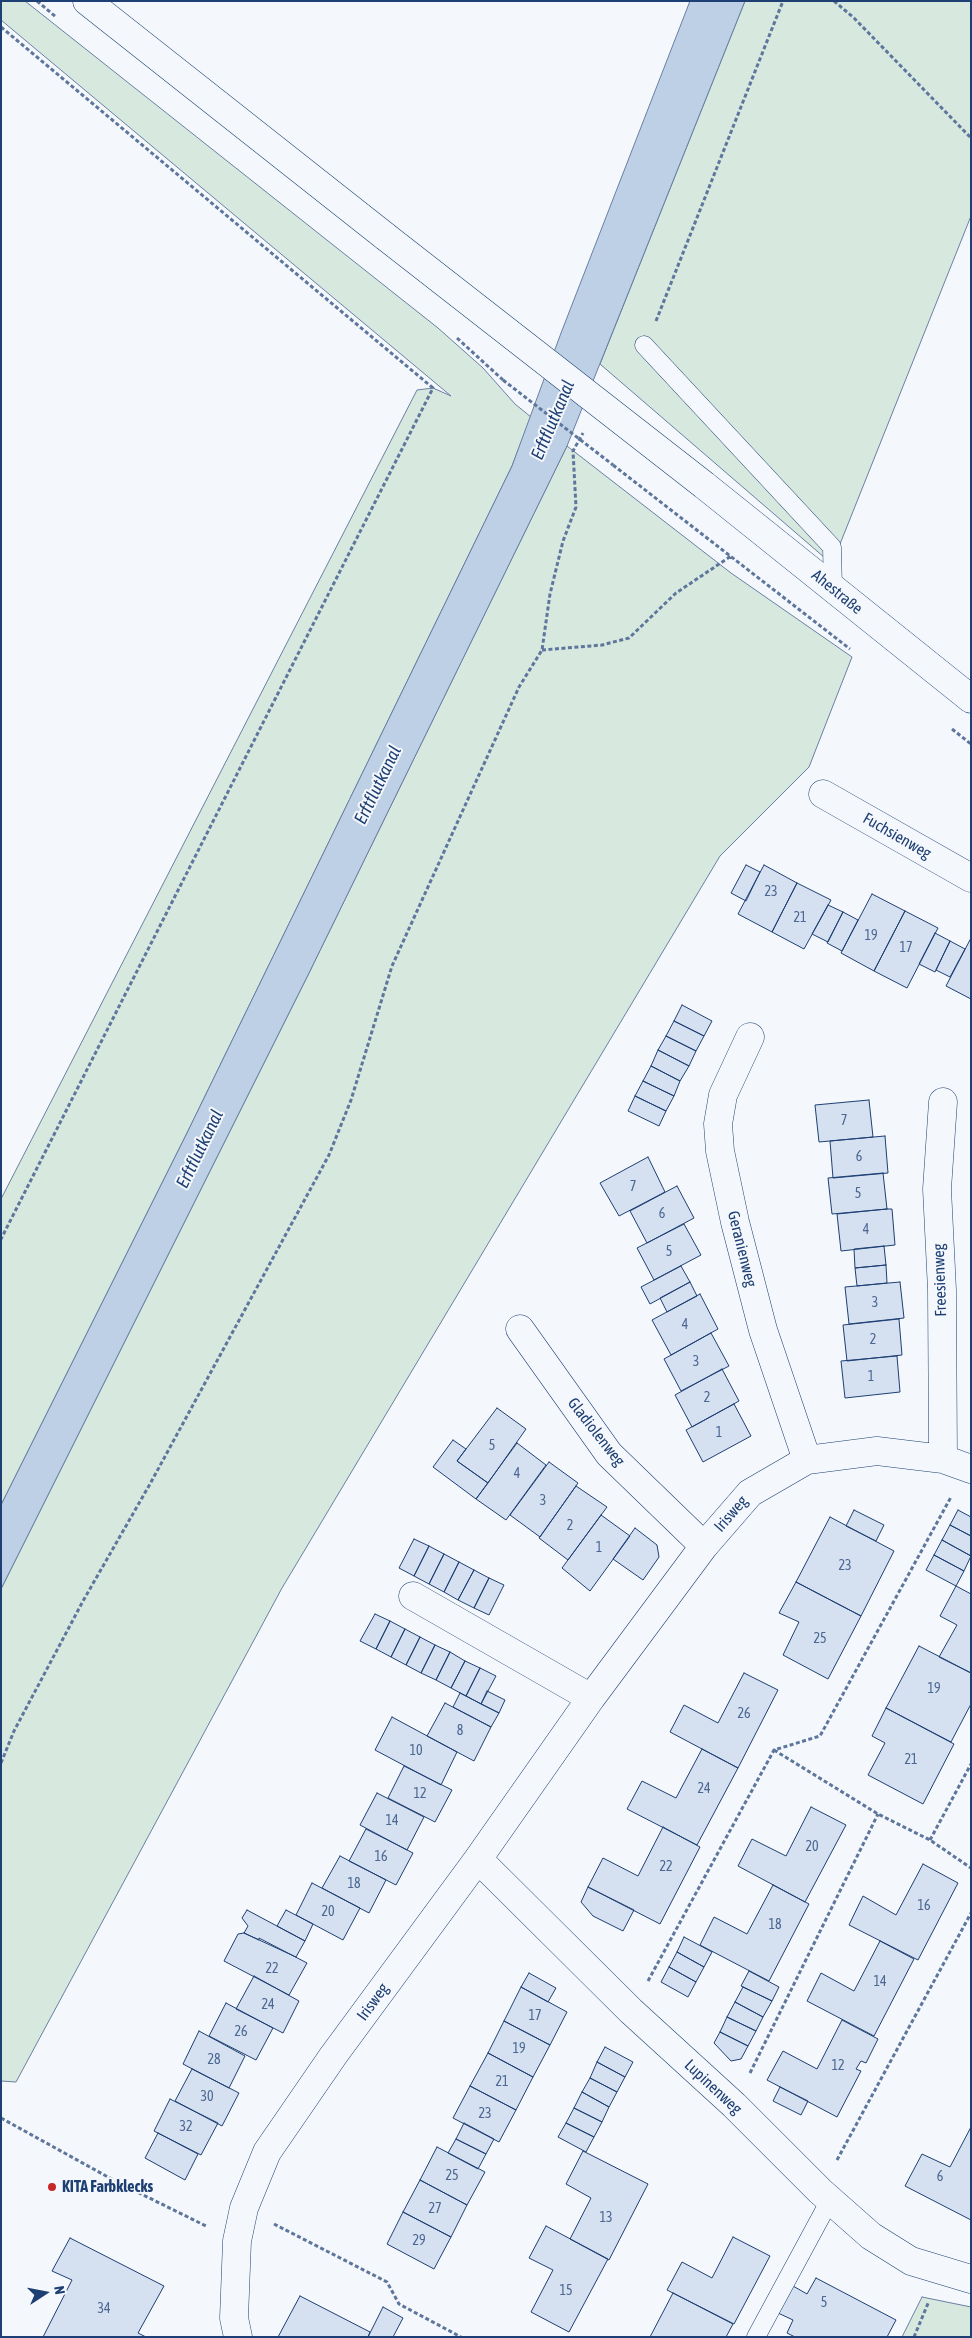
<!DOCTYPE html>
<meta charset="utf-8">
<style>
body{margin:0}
#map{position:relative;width:972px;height:2338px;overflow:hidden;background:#f4f7fb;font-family:"Asap Condensed",sans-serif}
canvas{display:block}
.frame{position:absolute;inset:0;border:2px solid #1d3f73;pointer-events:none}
.north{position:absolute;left:20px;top:2268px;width:50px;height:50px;-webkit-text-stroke:4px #f4f7fb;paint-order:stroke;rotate:79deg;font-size:14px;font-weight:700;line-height:20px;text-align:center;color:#1d3f73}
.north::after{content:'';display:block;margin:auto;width:18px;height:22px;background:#1d3f73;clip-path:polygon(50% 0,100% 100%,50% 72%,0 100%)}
</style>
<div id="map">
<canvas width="972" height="2338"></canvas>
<div class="frame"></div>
<div class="north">N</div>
</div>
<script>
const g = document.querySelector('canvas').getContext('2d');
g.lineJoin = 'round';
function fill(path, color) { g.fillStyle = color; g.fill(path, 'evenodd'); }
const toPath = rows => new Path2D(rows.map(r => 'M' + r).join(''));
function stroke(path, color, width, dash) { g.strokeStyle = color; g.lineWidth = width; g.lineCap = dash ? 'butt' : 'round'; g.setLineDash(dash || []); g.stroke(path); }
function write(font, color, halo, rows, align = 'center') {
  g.font = font + ' "Asap Condensed",sans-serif'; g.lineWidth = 4; g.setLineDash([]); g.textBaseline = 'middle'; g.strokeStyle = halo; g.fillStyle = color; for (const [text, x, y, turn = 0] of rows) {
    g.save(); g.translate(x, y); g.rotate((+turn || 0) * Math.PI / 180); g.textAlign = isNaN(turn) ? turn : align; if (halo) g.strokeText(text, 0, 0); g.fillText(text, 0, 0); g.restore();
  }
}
const green = toPath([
 [1,1,25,1,438,328,483,368,515,404,531,417,512,466,187,1133,1,1505,1,1199,417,390,433,388,451,396,1,20,1,1],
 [745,1,971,1,971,216,832,564,600,364,745,1],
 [567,446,731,573,852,657,809,767,720,856,282,1588,16,2082,1,2081,1,1589,308,975,567,446],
 [922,2297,971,2307,971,2337,902,2337,922,2297]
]);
fill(green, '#d7e8df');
stroke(green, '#687fa3', 1);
const water = toPath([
 [690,1,745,1,567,446,308,975,1,1589,1,1505,187,1133,512,466,561,333,690,1]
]);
fill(water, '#bed0e5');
stroke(water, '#687fa3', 1);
const building = toPath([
 [746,865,760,872,746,901,731,893,746,865],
 [764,865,797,883,772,932,738,914,764,865],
 [797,883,831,900,804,949,772,932,797,883],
 [872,894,905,911,874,971,841,953,872,894],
 [828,905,843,912,828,942,812,934,828,905],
 [905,911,938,928,907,988,874,971,905,911],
 [843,912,858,920,842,951,827,943,843,912],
 [935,933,950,941,935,972,919,964,935,933],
 [971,938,971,999,946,986,971,938],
 [950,941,965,949,950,977,936,970,950,941],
 [682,1005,712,1021,704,1036,674,1021,682,1005],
 [674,1021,704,1036,696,1051,666,1036,674,1021],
 [666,1036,696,1051,689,1066,658,1050,666,1036],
 [658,1050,689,1066,680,1081,651,1066,658,1050],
 [651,1066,680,1081,674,1096,643,1081,651,1066],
 [643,1081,674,1096,666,1111,635,1096,643,1081],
 [635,1096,666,1111,659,1126,628,1111,635,1096],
 [869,1100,873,1137,819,1142,815,1105,869,1100],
 [885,1136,888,1173,833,1178,830,1141,885,1136],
 [648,1157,665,1192,619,1216,600,1183,648,1157],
 [883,1173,887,1209,832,1214,828,1178,883,1173],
 [677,1186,694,1218,647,1243,630,1211,677,1186],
 [887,1209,892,1209,895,1245,841,1251,837,1214,887,1209],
 [684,1224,701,1255,654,1280,637,1248,684,1224],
 [884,1246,886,1265,855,1268,854,1249,884,1246],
 [886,1265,887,1283,857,1286,855,1268,886,1265],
 [681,1266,690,1282,650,1304,641,1287,681,1266],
 [690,1282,697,1296,667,1312,660,1298,690,1282],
 [900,1282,904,1318,849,1324,845,1287,900,1282],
 [700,1294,718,1329,671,1355,652,1320,700,1294],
 [899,1319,902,1355,847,1361,843,1325,899,1319],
 [711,1333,729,1366,681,1391,664,1359,711,1333],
 [897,1356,900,1392,845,1398,841,1361,897,1356],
 [722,1369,739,1401,692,1427,675,1395,722,1369],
 [734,1404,751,1436,703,1462,686,1430,734,1404],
 [497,1408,526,1429,488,1483,457,1461,497,1408],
 [453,1440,466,1449,457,1461,488,1483,476,1499,433,1467,453,1440],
 [517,1443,546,1465,506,1520,476,1499,517,1443],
 [549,1462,578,1483,540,1537,510,1515,549,1462],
 [576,1486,607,1507,568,1560,539,1538,576,1486],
 [854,1510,884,1525,876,1541,846,1526,854,1510],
 [958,1510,971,1517,971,1536,950,1525,958,1510],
 [601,1515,630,1536,590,1591,562,1568,601,1515],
 [830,1517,894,1551,861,1616,796,1582,830,1517],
 [950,1525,971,1536,971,1556,942,1540,950,1525],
 [635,1528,657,1545,659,1557,643,1580,613,1559,635,1528],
 [414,1539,429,1546,414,1576,399,1568,414,1539],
 [942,1540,971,1556,964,1571,934,1555,942,1540],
 [429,1546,444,1554,429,1584,414,1576,429,1546],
 [444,1554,459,1562,444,1592,429,1584,444,1554],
 [934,1555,964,1571,956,1586,926,1570,934,1555],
 [459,1562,474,1570,458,1600,444,1592,459,1562],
 [474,1570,489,1578,474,1608,458,1600,474,1570],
 [489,1578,504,1585,489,1615,474,1608,489,1578],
 [796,1582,861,1616,828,1679,783,1655,799,1622,779,1613,796,1582],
 [956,1586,971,1594,971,1673,939,1657,957,1625,940,1616,956,1586],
 [375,1614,390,1621,376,1649,360,1641,375,1614],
 [390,1621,405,1629,391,1657,376,1649,390,1621],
 [405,1629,420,1637,406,1665,391,1657,405,1629],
 [420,1637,435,1645,421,1673,406,1665,420,1637],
 [435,1645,450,1652,436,1680,421,1673,435,1645],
 [919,1646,971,1673,971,1704,951,1742,886,1708,919,1646],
 [450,1652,465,1661,451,1688,436,1680,450,1652],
 [465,1661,480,1668,466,1696,451,1688,465,1661],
 [480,1668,496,1676,481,1704,466,1696,480,1668],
 [744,1673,778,1690,738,1768,670,1732,684,1705,718,1723,744,1673],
 [487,1691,505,1700,499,1713,481,1704,487,1691],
 [460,1693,499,1713,491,1727,453,1707,460,1693],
 [445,1703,491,1727,474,1761,427,1736,445,1703],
 [886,1708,954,1744,923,1804,868,1775,885,1743,872,1736,886,1708],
 [392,1717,457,1752,441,1785,375,1750,392,1717],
 [702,1749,738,1768,697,1845,627,1809,642,1781,676,1798,702,1749],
 [404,1766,452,1790,435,1822,388,1798,404,1766],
 [377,1793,424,1817,407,1850,360,1825,377,1793],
 [811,1807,846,1825,805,1902,738,1866,752,1839,786,1856,811,1807],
 [663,1827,700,1847,660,1924,588,1887,603,1858,638,1876,663,1827],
 [366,1829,413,1853,396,1885,349,1861,366,1829],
 [340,1856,386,1880,369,1913,322,1888,340,1856],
 [923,1864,958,1883,918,1960,849,1925,863,1896,896,1915,923,1864],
 [312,1883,360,1908,343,1940,296,1915,312,1883],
 [773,1885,809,1904,769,1981,700,1945,714,1917,747,1934,773,1885],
 [588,1887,634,1910,623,1931,593,1916,581,1902,588,1887],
 [247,1910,305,1941,296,1957,244,1933,248,1926,242,1918,247,1910],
 [286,1910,313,1924,305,1941,277,1926,286,1910],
 [244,1933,259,1940,259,1938,307,1963,289,1995,224,1961,238,1934,244,1933],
 [684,1937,712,1952,704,1967,677,1952,684,1937],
 [880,1941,914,1959,874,2036,807,2001,821,1973,854,1991,880,1941],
 [677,1952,704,1967,696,1982,669,1967,677,1952],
 [669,1967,696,1982,688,1997,661,1982,669,1967],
 [749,1971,779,1987,772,2001,741,1986,749,1971],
 [529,1973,556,1988,548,2002,521,1987,529,1973],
 [254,1976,299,2001,283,2033,236,2009,254,1976],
 [521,1987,567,2012,550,2045,504,2021,521,1987],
 [743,1987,772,2001,763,2017,735,2002,743,1987],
 [735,2002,763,2017,756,2031,727,2017,735,2002],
 [226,2003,273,2028,256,2060,209,2036,226,2003],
 [727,2017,756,2031,748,2046,720,2032,727,2017],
 [842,2020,878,2039,866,2063,861,2061,856,2069,861,2071,837,2117,767,2080,783,2051,817,2069,842,2020],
 [504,2021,550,2045,533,2077,488,2053,504,2021],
 [199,2031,245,2056,229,2088,183,2064,199,2031],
 [720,2032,748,2046,741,2059,731,2061,714,2043,720,2032],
 [605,2047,633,2062,625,2077,597,2062,605,2047],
 [488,2053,533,2077,516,2110,470,2086,488,2053],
 [597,2062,625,2077,617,2092,590,2078,597,2062],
 [192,2069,239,2093,222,2126,175,2101,192,2069],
 [590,2078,617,2092,609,2107,582,2092,590,2078],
 [470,2086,516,2110,499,2142,453,2118,470,2086],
 [780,2087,808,2101,801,2115,773,2101,780,2087],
 [582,2092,609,2107,602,2122,574,2108,582,2092],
 [170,2099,218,2123,201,2155,154,2131,170,2099],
 [574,2108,602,2122,594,2137,566,2123,574,2108],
 [464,2123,494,2139,486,2154,456,2139,464,2123],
 [566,2123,594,2137,586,2152,558,2137,566,2123],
 [971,2127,971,2220,905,2186,922,2154,950,2167,971,2127],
 [158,2133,198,2154,185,2180,145,2158,158,2133],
 [456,2139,486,2154,478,2169,448,2153,456,2139],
 [437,2147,485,2172,467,2205,420,2180,437,2147],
 [583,2151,648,2184,609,2260,570,2239,591,2198,566,2184,583,2151],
 [420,2180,467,2205,451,2237,403,2212,420,2180],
 [403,2212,451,2237,434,2269,387,2244,403,2212],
 [546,2226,608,2259,569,2332,531,2312,553,2270,529,2258,546,2226],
 [733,2237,770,2256,734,2324,667,2290,682,2262,712,2278,733,2237],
 [70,2238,164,2286,138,2333,146,2337,43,2337,72,2280,52,2271,70,2238],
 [816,2278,896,2320,887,2337,795,2337,787,2333,793,2320,778,2313,793,2286,807,2294,816,2278],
 [673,2293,733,2324,726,2337,650,2337,673,2293],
 [300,2296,370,2332,368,2337,278,2337,300,2296],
 [383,2307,403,2318,393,2337,368,2337,383,2307]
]);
fill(building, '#d5e0f0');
stroke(building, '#1d3f73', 1);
const lane = toPath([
 [644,345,832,547,833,589],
 [756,2337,830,2200]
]);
const street = toPath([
 [823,794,971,878],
 [750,1037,723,1095,718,1124,720,1151,735,1222,763,1330,807,1460],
 [520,1329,609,1454,704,1546],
 [943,1459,942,1290,937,1189,943,1102],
 [413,1596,591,1698],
 [478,1859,631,2011,734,2105,820,2191,871,2236,911,2261,971,2279],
 [238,2337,234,2318,237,2241,244,2208,267,2152,333,2056,478,1859,591,1698,704,1546,750,1493,807,1460,877,1451,943,1459,971,1469]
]);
const secondary = toPath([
 [87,1,386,237],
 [704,485,971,699]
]);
stroke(lane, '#1d3f73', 19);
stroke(street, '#1d3f73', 29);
stroke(secondary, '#1d3f73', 29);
stroke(toPath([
 [37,1,56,17],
 [834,1,854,18,971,138],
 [1,27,433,388,1,1239],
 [656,321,783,1],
 [457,338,503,380],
 [613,465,850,649],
 [542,650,602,645,629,638,676,593,731,556],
 [952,729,971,744],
 [774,1750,878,1814,930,1840,971,1868],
 [1,1763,14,1731,83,1601,150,1484,329,1155,351,1100,392,966,519,687,542,650,550,594,563,541,576,507,573,451,583,433],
 [930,1840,971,1764],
 [648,1981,774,1750,820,1736,951,1497],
 [750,2073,878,1814],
 [1,2118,117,2182,206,2226],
 [837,2160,971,1913],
 [274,2224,387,2282,399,2304,461,2337],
 [914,2337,929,2301]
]), '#5e769c', 3, [4, 2.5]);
stroke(lane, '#f4f7fb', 18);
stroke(street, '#f4f7fb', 28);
stroke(secondary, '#f4f7fb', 28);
const secondaryBridge = toPath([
 [386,237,704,485]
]);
stroke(secondaryBridge, '#1d3f73', 29, []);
stroke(toPath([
 [503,380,613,465]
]), '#5e769c', 3, [4, 2.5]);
stroke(secondaryBridge, '#f4f7fb', 28);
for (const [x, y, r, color] of [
 [52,2187,5,"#c62828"]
]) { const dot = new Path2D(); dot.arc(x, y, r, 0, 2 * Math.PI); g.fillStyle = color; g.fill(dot); stroke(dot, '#f4f7fb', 2); }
write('14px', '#4b6792', null, [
 ["23",771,892],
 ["21",800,918],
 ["19",871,936],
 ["17",906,948],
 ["7",844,1121],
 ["6",859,1157],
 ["7",633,1187],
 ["5",858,1194],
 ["6",662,1214],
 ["4",866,1230],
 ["5",669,1252],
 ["3",875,1303],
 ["4",685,1325],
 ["2",873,1340],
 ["3",696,1362],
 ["1",871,1377],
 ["2",707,1398],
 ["1",719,1433],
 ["5",492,1446],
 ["4",517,1474],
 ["3",543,1501],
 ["2",570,1526],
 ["1",599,1548],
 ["23",845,1566],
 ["25",820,1639],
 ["19",934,1689],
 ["26",744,1714],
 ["8",460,1731],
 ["10",416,1751],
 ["21",911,1760],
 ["24",704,1789],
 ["12",420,1794],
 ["14",392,1821],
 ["20",812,1847],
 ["16",381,1857],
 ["22",666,1867],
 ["18",354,1884],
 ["16",924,1906],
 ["20",328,1912],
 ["18",775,1925],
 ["22",272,1969],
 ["14",880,1982],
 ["24",268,2005],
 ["17",535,2016],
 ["26",241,2032],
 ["19",519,2049],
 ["28",214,2060],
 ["12",838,2066],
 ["21",502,2082],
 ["30",207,2097],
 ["23",485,2114],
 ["32",186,2127],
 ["25",452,2176],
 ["6",940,2177],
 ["27",435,2209],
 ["13",606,2218],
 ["29",419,2241],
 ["15",566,2291],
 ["5",824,2303],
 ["34",104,2309]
]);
write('16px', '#1d3f73', '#f4f7fb', [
 ["Ahestraße",837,592,39],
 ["Fuchsienweg",897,836,30],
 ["Geranienweg",742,1249,76],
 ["Freesienweg",940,1280,-92],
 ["Gladiolenweg",596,1432,52],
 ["Irisweg",731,1514,-49],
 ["Irisweg",373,2002,-54],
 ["Lupinenweg",713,2087,43]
]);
write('bold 16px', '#1d3f73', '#f4f7fb', [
 ["KITA Farbklecks",62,2187]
], 'left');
write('italic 18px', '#1d3f73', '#f4f7fb', [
 ["Erftflutkanal",553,420,-67],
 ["Erftflutkanal",378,785,-64],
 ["Erftflutkanal",200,1149,-64]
]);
</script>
